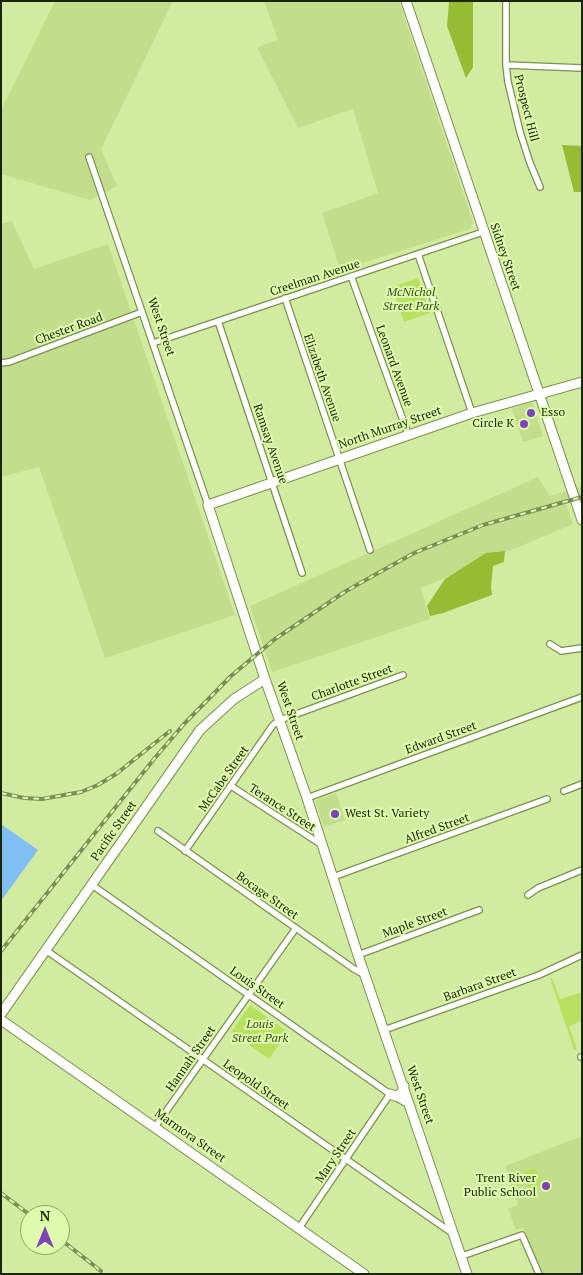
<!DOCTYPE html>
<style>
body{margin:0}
#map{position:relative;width:583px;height:1275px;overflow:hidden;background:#d1eca0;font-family:"PT Serif",serif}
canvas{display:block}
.frame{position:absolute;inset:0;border:2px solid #1b2406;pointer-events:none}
.north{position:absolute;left:20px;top:1205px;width:50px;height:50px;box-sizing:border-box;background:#defaad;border:1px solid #90a46a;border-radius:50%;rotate:0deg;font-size:14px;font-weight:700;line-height:20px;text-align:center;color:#1b2406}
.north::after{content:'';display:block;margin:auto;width:18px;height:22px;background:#7f43b8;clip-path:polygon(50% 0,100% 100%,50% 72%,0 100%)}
</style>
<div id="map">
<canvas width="583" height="1275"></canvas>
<div class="frame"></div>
<div class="north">N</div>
</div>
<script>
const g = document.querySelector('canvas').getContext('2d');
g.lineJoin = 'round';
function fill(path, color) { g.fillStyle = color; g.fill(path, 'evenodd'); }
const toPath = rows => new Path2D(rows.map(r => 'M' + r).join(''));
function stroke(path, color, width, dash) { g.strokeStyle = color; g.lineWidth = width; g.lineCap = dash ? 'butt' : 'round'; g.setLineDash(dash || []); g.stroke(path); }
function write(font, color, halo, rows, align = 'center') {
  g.font = font + ' "PT Serif",serif'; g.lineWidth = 4; g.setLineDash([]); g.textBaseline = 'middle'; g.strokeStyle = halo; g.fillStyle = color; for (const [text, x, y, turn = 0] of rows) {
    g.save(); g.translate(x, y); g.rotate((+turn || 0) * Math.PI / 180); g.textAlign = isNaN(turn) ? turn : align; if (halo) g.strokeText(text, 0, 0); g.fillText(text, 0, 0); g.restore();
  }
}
fill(toPath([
 [55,1,173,1,101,149,117,186,90,200,1,174,1,110],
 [264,1,399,1,473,222,470,229,340,270,322,213,378,193,353,109,298,128,257,47,278,40],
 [12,221,34,269,108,244,235,615,105,658,39,467,1,477,1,224],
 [532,402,543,436,523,442,512,409],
 [538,477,550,496,582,486,582,501,566,504,573,524,421,588,430,619,272,672,250,606],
 [336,793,345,820,324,827,315,801],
 [582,1136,582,1274,541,1274,523,1228,516,1230,508,1209,518,1205,505,1166]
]), '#c2de8d');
fill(toPath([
 [418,278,430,313,404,322,392,287],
 [550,978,552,978,560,999,582,992,582,1021,569,1026,577,1049,574,1050],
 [250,1005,288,1032,269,1059,231,1032],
 [535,1167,542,1186,530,1191,523,1172]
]), '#b8e15f');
fill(toPath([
 [449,1,473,1,473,67,466,78,447,26],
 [562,145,582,146,582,192,574,192],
 [505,551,504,562,493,566,491,587,492,595,443,613,430,616,427,606,445,579,486,553]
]), '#95bc33');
fill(toPath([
 [1,824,38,850,1,901]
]), '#7fbff3');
const street = toPath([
 [506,1,506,65,508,82,520,132,530,163,540,187],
 [506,65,582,68],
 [89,157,208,505],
 [418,254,472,413],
 [351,276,408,434],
 [285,298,370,550],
 [218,321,302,573],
 [153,343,483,232],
 [1,363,9,362,142,312],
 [550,644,561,651,582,648],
 [231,786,322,845],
 [564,791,582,784],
 [307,798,582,697],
 [158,831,354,969,365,975],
 [185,851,273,725,280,720,403,675],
 [333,877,547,799],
 [92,885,390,1094,411,1106],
 [528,895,538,888,582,870],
 [47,951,452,1233],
 [358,955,479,910],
 [384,1030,539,975,582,955],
 [581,1057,582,1057],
 [155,1127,296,928],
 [299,1228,390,1094],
 [462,1256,522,1235,539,1274]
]);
const secondary = toPath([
 [406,1,582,520],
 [1,1014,200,730,234,699,265,679],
 [1,1020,364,1274],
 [390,1094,395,1096,399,1095,402,1092,404,1086],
 [467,1274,358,955,307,798,265,679,208,505,472,413,582,382]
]);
stroke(street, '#7a924a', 8);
stroke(secondary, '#7a924a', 11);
stroke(street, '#fff', 5.5);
stroke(secondary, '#fff', 9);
const rail = toPath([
 [1,793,24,798,42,799,81,792,98,785,116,774,170,731],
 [1,951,154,759,184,724,231,676,275,639,346,591,414,553,483,525,582,497],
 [1,1193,30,1215],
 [60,1239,101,1271]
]);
stroke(rail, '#7b8e57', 4);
stroke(rail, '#defaad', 2, [5.5]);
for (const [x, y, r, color] of [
 [531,413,5,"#7f43b8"],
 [524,424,5,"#7f43b8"],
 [335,814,5,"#7f43b8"],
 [546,1186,5,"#7f43b8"]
]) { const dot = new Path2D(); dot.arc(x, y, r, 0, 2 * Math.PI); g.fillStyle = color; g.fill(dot); stroke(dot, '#defaad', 2); }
write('12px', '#1b2406', '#defaad', [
 ["Prospect Hill",526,108,76],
 ["Sidney Street",505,257,71],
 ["Creelman Avenue",315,278,-18],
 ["West Street",161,327,71],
 ["Chester Road",69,329,-20],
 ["Leonard Avenue",394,366,70],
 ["Elizabeth Avenue",322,378,71],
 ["North Murray Street",390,428,-19],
 ["Ramsay Avenue",270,444,71],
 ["Charlotte Street",352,683,-20],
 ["West Street",290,711,71],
 ["Edward Street",441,738,-20],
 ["McCabe Street",224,779,-55],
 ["Terance Street",282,808,33],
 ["Alfred Street",437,829,-20],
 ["Pacific Street",114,831,-55],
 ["Bocage Street",267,896,35],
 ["Maple Street",415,923,-20],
 ["Barbara Street",480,985,-20],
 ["Louis Street",257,988,35],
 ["Hannah Street",191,1059,-55],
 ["Leopold Street",256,1085,35],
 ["West Street",420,1095,71],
 ["Marmora Street",190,1136,35],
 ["Mary Street",336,1156,-56]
]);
write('italic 12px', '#3b4b17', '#defaad', [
 ["McNichol",411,293],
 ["Street Park",411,307],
 ["Louis",260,1025],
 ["Street Park",260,1039]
]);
write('12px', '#1b2406', '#defaad', [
 ["Esso",541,413],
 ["Circle K",514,424,"right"],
 ["West St. Variety",345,814],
 ["Trent River",536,1179,"right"],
 ["Public School",536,1193,"right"]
], 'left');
</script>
